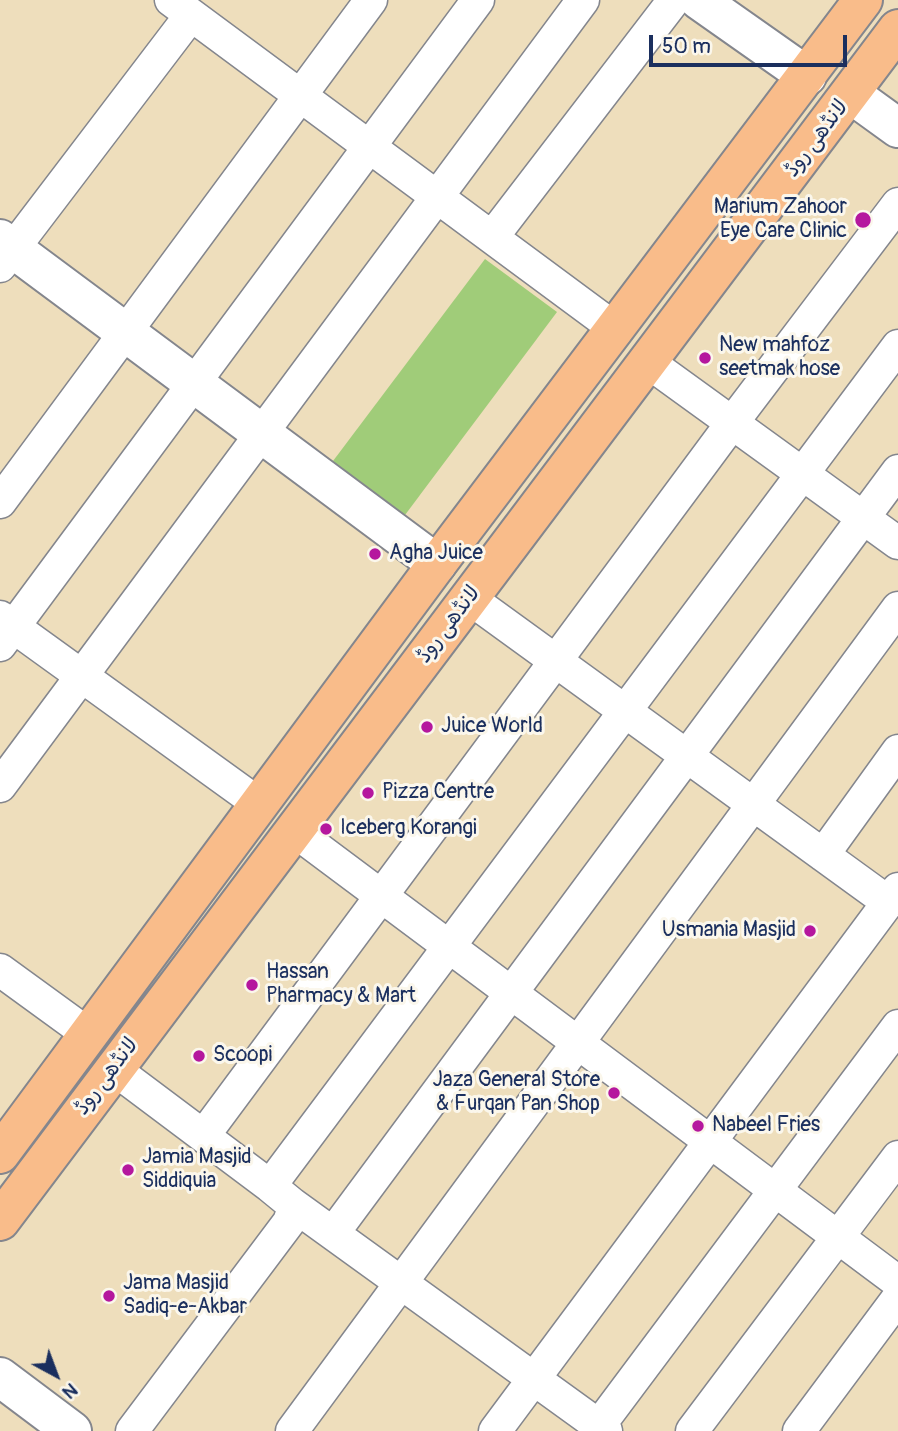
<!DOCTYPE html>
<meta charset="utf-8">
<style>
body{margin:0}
#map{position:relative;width:898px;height:1431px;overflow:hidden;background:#eedebc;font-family:Pangolin,sans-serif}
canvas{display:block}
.north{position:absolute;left:21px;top:1340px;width:70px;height:70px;-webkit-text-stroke:5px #fbf7ec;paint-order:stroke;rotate:139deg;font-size:19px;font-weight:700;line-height:28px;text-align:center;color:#1b2f5e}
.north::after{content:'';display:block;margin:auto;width:24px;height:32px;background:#1b2f5e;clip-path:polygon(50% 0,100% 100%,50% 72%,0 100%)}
.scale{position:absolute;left:649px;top:35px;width:198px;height:32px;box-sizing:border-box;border:4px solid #1b2f5e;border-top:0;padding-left:9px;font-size:21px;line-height:24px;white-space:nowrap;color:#1b2f5e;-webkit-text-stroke:5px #fbf7ec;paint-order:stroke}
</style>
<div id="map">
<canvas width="898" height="1431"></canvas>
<div class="north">N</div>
<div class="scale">50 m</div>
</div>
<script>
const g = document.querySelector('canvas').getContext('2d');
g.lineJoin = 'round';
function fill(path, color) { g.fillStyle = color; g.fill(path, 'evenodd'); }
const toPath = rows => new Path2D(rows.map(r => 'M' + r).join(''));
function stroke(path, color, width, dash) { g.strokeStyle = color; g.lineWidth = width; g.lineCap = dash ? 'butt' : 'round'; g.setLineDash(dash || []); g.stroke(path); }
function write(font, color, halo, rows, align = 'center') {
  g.font = font + ' Pangolin,"Playpen Sans Arabic",sans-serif'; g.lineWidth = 6; g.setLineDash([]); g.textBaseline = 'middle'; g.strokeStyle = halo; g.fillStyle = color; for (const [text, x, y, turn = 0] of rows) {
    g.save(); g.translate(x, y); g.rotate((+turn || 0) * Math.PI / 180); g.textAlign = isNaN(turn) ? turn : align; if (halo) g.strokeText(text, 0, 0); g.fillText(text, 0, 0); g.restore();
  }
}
fill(toPath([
 [485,259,557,312,399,523,327,469]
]), '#a0cc79');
const minor = toPath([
 [171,0,617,330],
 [493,236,674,0],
 [0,266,191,15],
 [648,362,898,543],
 [0,502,371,0],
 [469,598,888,902],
 [0,617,259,804],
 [0,645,478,0],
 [0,786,583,0],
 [293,830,898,1282],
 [823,855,898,751],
 [0,970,88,1034],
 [114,1069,270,1186,292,1204,293,1211,289,1222,132,1431],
 [204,1135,732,423,898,204],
 [270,1186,898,346],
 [292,1204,606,1431],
 [334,1232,898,471],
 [292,1431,898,608],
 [495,1431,898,889],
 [595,1431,898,1026],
 [692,1431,898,1157],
 [799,1431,898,1298]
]);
const tertiary = toPath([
 [699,0,807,76],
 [851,94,898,128],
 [0,239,437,564],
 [0,1377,72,1431]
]);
const primary = toPath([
 [0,1154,437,564,863,0],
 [0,1221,898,29]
]);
stroke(minor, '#84868d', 35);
stroke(tertiary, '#84868d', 42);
stroke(primary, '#84868d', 42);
stroke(minor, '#fff', 32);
stroke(tertiary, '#fff', 38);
stroke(primary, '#f9bc8a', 38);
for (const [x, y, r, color] of [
 [863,220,9,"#b5179e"],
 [705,358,7,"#b5179e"],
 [375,554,7,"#b5179e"],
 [427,727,7,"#b5179e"],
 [368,793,7,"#b5179e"],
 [326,829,7,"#b5179e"],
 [810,931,7,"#b5179e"],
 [252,985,7,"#b5179e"],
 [199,1056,7,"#b5179e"],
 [614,1093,7,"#b5179e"],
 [698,1126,7,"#b5179e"],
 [128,1170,7,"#b5179e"],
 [109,1296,7,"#b5179e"]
]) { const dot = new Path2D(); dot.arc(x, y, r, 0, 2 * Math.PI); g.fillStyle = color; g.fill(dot); stroke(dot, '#fbf7ec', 2.5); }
write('21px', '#1b2f5e', '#fbf7ec', [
 ["لانڈھی روڈ",817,139,-53],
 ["لانڈھی روڈ",449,625,-53],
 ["لانڈھی روڈ",107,1077,-53]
]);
write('21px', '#1b2f5e', '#fbf7ec', [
 ["Marium Zahoor",847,208,"right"],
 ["Eye Care Clinic",847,232,"right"],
 ["New mahfoz",719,346],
 ["seetmak hose",719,370],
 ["Agha Juice",389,554],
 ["Juice World",441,727],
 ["Pizza Centre",382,793],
 ["Iceberg Korangi",340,829],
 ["Usmania Masjid",796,931,"right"],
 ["Hassan",266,973],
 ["Pharmacy & Mart",266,997],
 ["Scoopi",213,1056],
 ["Jaza General Store",600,1081,"right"],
 ["& Furqan Pan Shop",600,1105,"right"],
 ["Nabeel Fries",712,1126],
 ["Jamia Masjid",142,1158],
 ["Siddiquia",142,1182],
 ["Jama Masjid",123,1284],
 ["Sadiq-e-Akbar",123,1308]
], 'left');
</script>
